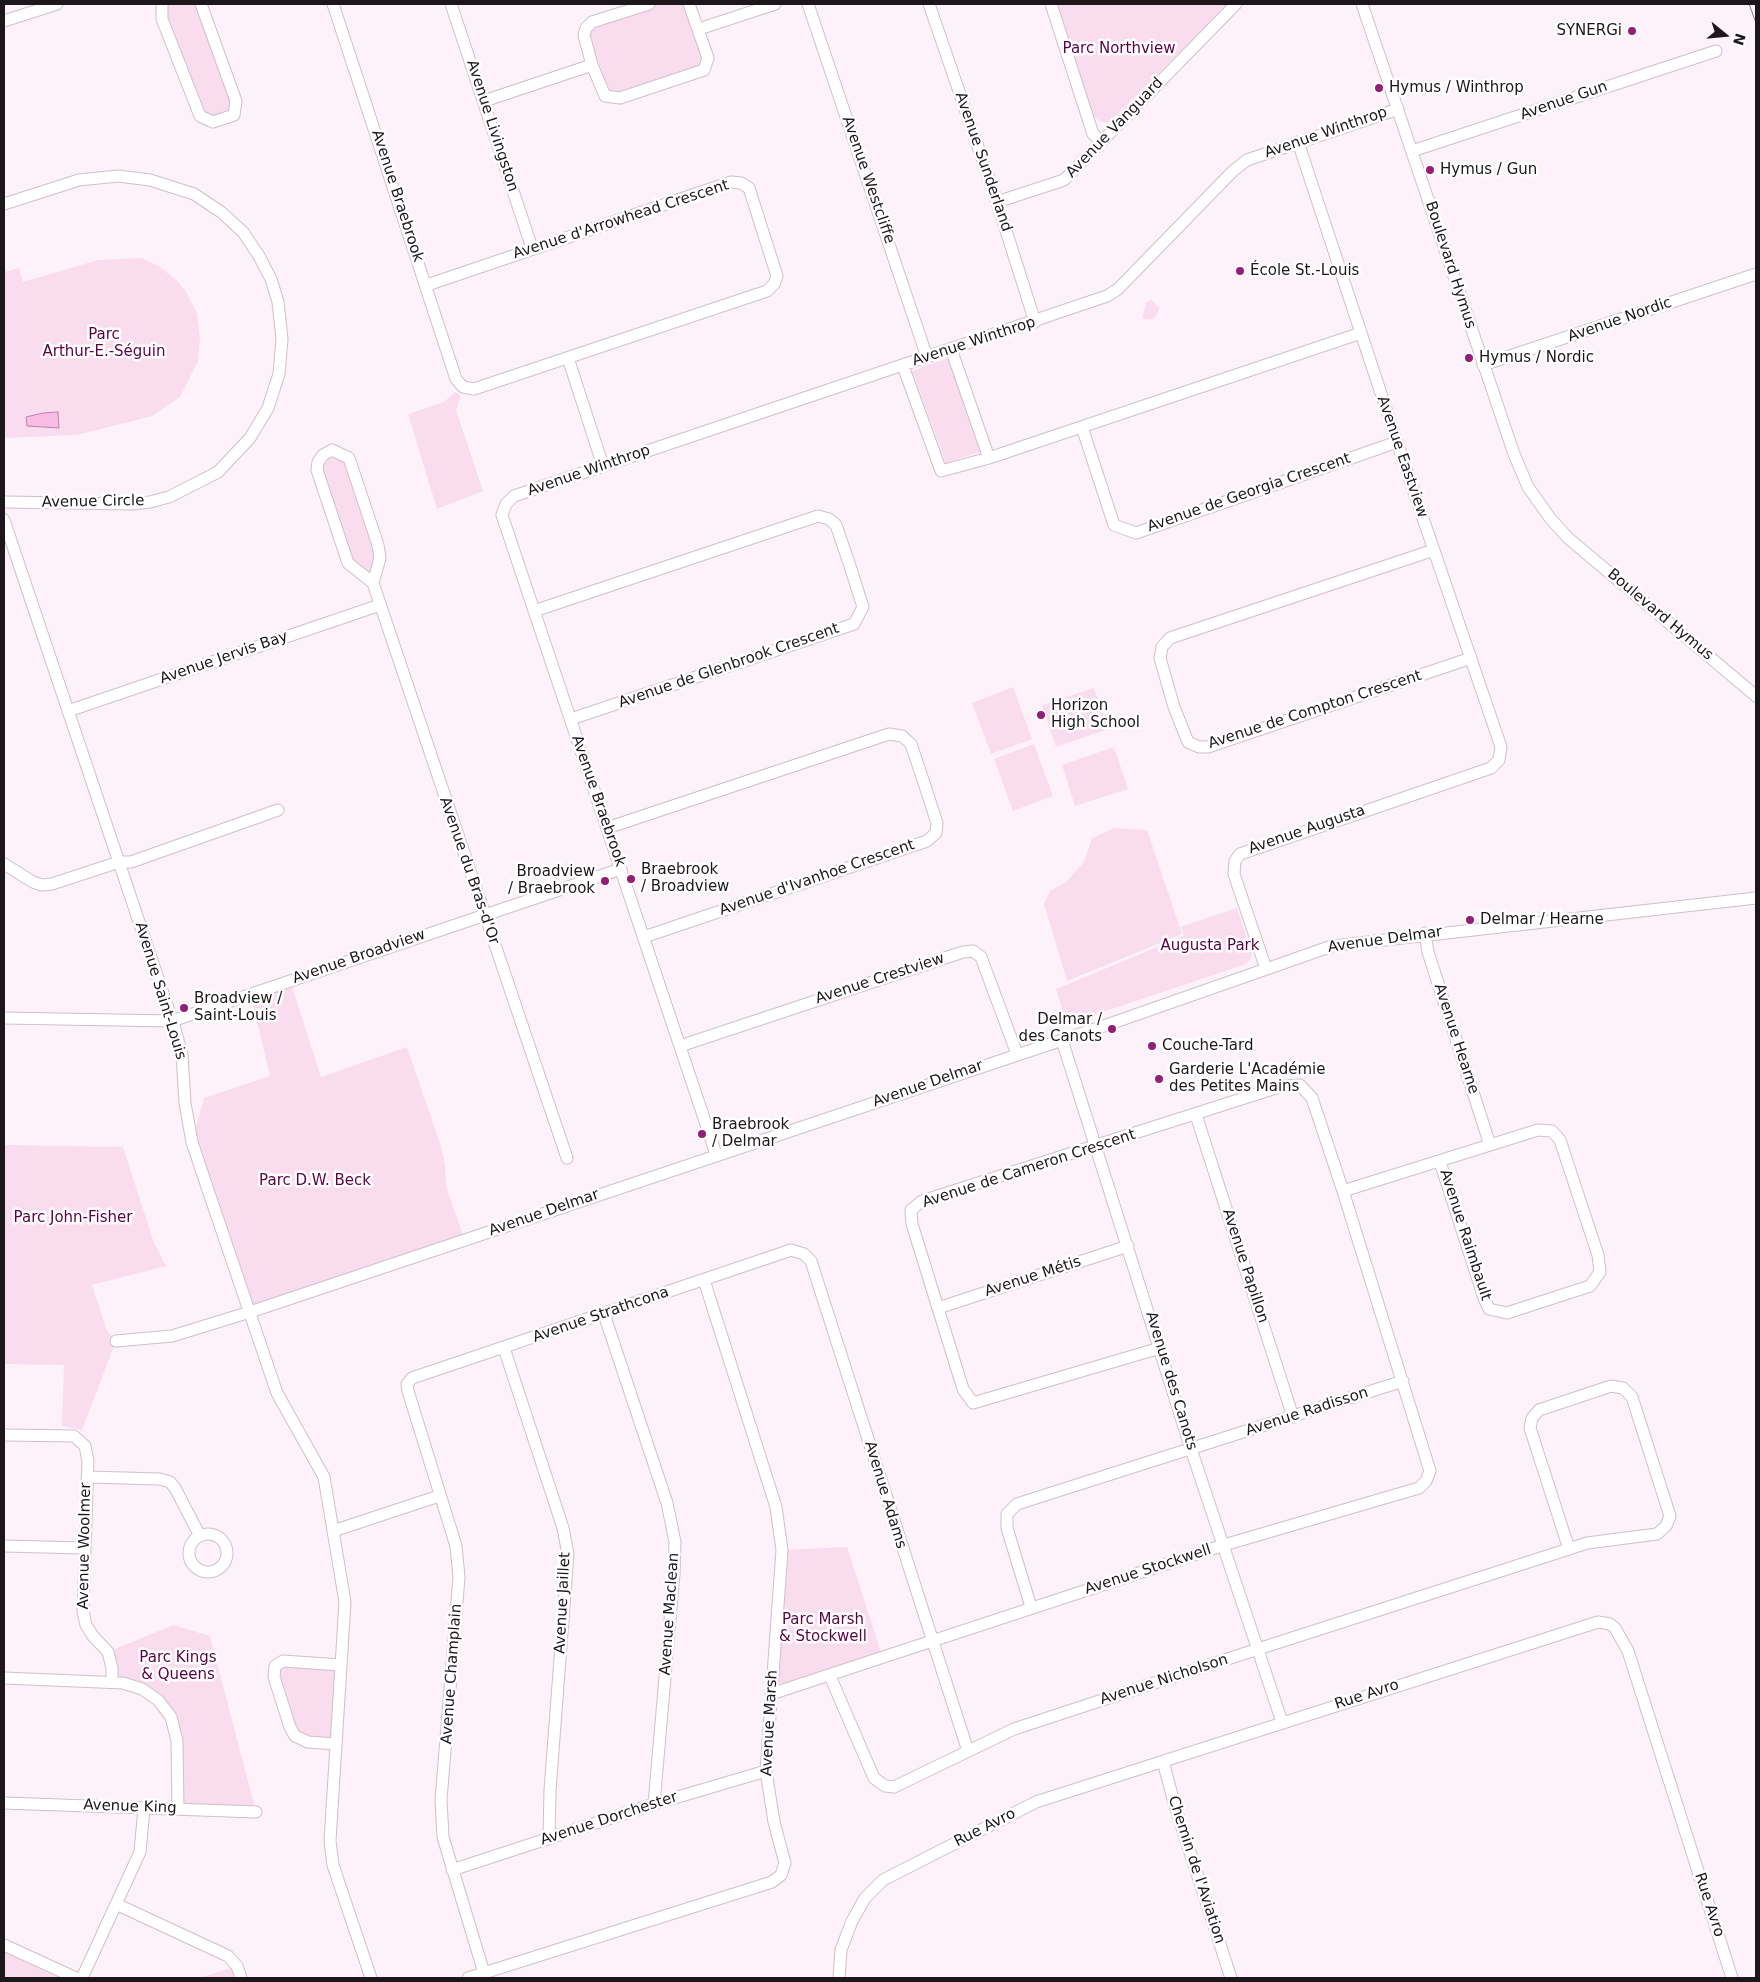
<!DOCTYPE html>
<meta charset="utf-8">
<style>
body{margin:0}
#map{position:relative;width:1760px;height:1982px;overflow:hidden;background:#fdf2f9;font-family:"DejaVu Sans",sans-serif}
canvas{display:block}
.frame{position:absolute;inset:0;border:5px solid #1d171b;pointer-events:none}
.north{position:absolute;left:1700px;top:10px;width:50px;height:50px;-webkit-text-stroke:4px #fff;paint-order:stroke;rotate:107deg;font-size:14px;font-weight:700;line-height:20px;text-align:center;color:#1d171b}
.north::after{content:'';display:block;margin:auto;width:18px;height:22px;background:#1d171b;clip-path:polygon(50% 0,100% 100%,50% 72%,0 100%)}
</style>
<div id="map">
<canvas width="1760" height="1982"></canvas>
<div class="frame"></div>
<div class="north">N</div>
</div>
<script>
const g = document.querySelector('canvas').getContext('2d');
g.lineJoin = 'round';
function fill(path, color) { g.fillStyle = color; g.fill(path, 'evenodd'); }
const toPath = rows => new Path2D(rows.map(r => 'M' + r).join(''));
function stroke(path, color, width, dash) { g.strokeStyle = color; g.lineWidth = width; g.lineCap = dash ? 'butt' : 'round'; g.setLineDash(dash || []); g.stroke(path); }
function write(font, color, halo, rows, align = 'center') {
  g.font = font + ' "DejaVu Sans",sans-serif'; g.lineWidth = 5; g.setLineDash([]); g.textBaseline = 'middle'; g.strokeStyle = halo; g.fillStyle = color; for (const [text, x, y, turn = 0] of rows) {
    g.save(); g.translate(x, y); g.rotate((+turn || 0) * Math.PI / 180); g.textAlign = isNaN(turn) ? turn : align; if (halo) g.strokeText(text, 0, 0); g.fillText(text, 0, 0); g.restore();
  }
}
fill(toPath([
 [162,4,201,4,236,101,234,115,213,122,200,116],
 [649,4,689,4,699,29,704,70,605,96,586,28],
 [1056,4,1227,4,1110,122,1101,122,1093,116],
 [142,258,160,267,176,280,185,290,197,313,200,338,198,361,180,397,152,416,77,435,4,438,4,272,19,268,23,282,98,260],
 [1151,299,1159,308,1158,313,1154,319,1142,319,1146,303],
 [951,357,983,451,946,463,912,371],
 [455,392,461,396,456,410,483,491,437,509,408,414,444,402],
 [342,453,378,545,373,583,355,570,318,462,323,455],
 [1013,687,1032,739,991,754,972,703],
 [1094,688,1108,729,1056,747,1042,705],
 [1034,744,1053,796,1013,811,994,759],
 [1114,747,1128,789,1075,806,1062,765],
 [1114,828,1147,830,1182,934,1067,981,1044,904,1050,891,1066,882,1084,862,1092,838],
 [1237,908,1252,953,1250,960,1246,964,1067,1024,1056,989,1184,936,1181,927,1186,925],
 [290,980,321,1077,407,1047,441,1146,445,1165,446,1186,464,1238,250,1312,192,1142,204,1098,270,1076,251,995],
 [4,1145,123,1147,154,1243,166,1266,92,1285,107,1331,116,1341,82,1430,62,1426,64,1365,4,1364],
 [847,1547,883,1658,771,1694,782,1550],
 [173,1625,210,1636,256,1812,178,1809,177,1741,158,1700,112,1682,108,1652],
 [341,1665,335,1744,295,1736,275,1666],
 [4,1952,61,1978,4,1978],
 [237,1966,240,1978,199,1978]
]), '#fadcef');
const water = toPath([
 [58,412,59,428,27,426,26,417,43,413,58,412]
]);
fill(water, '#f9bae3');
stroke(water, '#b789a7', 1);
const minor = toPath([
 [162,4,162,19,200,116,213,122,234,115,236,101,201,4],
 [333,4,456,379,463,387,474,389,767,291,774,284,777,276,749,188,741,183,731,182,427,285],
 [451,4,532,248],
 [649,4,592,22,586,28,584,35,592,65,605,96,620,98,704,70,708,58,689,4],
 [808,4,927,357],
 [929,4,997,202,1035,322],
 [1051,4,1093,134,1101,141],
 [1362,4,1514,454,1528,487,1550,518,1568,538,1756,696],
 [4,21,57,4],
 [699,29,775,4],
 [484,101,592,65],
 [1412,151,1716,51],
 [997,202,1064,180,1236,4],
 [4,204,79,180,118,176,150,180,194,194,221,212,243,232,259,256,271,279,278,302,282,339,279,374,268,408,250,438,218,472,169,497,150,502,132,504,4,502],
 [951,349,989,458],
 [568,358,603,466],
 [1483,365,1756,274],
 [903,366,941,471,989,458,1361,333],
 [1082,427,1114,525,1136,533,1397,442],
 [332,450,349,458,378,545,380,558,373,583,348,563,317,470,318,462,323,455,332,450],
 [4,520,175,1029,182,1055,185,1103,192,1142,206,1184,277,1393,324,1477,345,1602,330,1841,333,1865,371,1978],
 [1434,550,1170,638,1162,647,1160,658,1174,707,1188,742,1199,747,1208,747,1471,658],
 [373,583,567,1158],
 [534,611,818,516,829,519,836,525,850,566,863,607,854,624,571,719],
 [68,711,380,605],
 [607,828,889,734,902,736,911,744,924,783,937,823,936,833,927,841,644,937],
 [4,864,33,882,42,885,52,884,119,862,131,862,278,810],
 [1425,933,1428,952,1490,1145],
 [1266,969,1234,874,1235,861,1240,854,1491,768,1499,760,1501,747,1397,442,1298,142],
 [4,1018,172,1021,621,869],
 [1062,1040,1191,1449,1282,1722],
 [680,1046,963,952,973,951,981,957,1017,1054],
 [1196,1115,1293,1417],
 [716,1154,502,515,506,504,514,496,1107,296,1118,289,1233,171,1247,160,1398,109],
 [1343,1191,1538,1130,1552,1131,1560,1140,1598,1255,1600,1272,1590,1286,1507,1313,1489,1309,1484,1298,1440,1162],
 [938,1308,1128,1246],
 [604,1314,667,1503,675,1542,674,1574,654,1804],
 [116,1341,172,1336,250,1312,1098,1028,1332,946,1756,898],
 [504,1348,563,1528,568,1554,550,1790,549,1838],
 [4,1435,74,1436,85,1446,88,1461,83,1611,86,1625,93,1636,108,1652,112,1668,112,1682],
 [87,1477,160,1479,170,1482,175,1488,200,1536],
 [333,1531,439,1496],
 '189 1553a19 19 0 1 1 38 0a19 19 0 1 1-38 0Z',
 [4,1546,83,1548],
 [1031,1607,1007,1528,1007,1514,1017,1504,1403,1381],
 [830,1676,874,1778,885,1786,894,1787,1014,1729,1258,1649,1569,1549,1587,1543,1657,1534,1666,1526,1670,1516,1632,1397,1623,1388,1611,1386,1539,1410,1532,1418,1530,1428,1569,1549],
 [4,1678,123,1683,142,1689,158,1700,171,1717,177,1741,178,1809],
 [771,1694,1224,1545,1419,1488,1426,1481,1430,1471,1343,1191,1312,1098,1300,1085,1282,1086,922,1201,911,1210,912,1224,963,1389,973,1403,1160,1348],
 [335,1744,308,1742,295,1736,290,1727,274,1677,275,1666,283,1661,341,1665],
 [1163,1761,1174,1803,1231,1978],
 [4,1803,256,1812],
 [452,1870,654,1804,766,1771],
 [116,1904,228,1956,237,1966,241,1978],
 [4,1945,76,1978],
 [484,1973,443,1837,441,1800,459,1577,456,1546,408,1391,407,1384,412,1378,791,1250,804,1254,811,1261,968,1751],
 [82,1978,140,1852,144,1808],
 [468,1978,772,1882,781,1875,785,1863,774,1822,766,1771,782,1550,776,1507,704,1280],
 [839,1978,841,1950,852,1921,865,1898,883,1880,1036,1802,1598,1622,1610,1624,1615,1628,1628,1651,1732,1978]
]);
stroke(minor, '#d1bfca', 13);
stroke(minor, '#fff', 11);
stroke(toPath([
 [1749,4,1756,23]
]), '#877e84', 1);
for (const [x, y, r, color] of [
 [1632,31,5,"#951c77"],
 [1379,88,5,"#951c77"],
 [1430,170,5,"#951c77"],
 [1240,271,5,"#951c77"],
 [1469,358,5,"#951c77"],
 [1041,715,5,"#951c77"],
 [631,879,5,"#951c77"],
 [605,881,5,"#951c77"],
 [1470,920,5,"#951c77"],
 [184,1008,5,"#951c77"],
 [1112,1029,5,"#951c77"],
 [1152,1046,5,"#951c77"],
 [1159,1079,5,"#951c77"],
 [702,1134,5,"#951c77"]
]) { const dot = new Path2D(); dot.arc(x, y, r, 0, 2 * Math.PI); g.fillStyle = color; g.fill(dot); stroke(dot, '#fff', 2); }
write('15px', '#1d171b', '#fff', [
 ["SYNERGi",1622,31,"right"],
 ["Hymus / Winthrop",1389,88],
 ["Hymus / Gun",1440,170],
 ["École St.-Louis",1250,271],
 ["Hymus / Nordic",1479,358],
 ["Horizon",1051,706],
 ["High School",1051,723],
 ["Braebrook",641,870],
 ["/ Broadview",641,887],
 ["Broadview",595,872,"right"],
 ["/ Braebrook",595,889,"right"],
 ["Delmar / Hearne",1480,920],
 ["Broadview /",194,999],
 ["Saint-Louis",194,1016],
 ["Delmar /",1102,1020,"right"],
 ["des Canots",1102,1037,"right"],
 ["Couche-Tard",1162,1046],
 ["Garderie L'Académie",1169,1070],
 ["des Petites Mains",1169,1087],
 ["Braebrook",712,1125],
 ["/ Delmar",712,1142]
], 'left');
write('15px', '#5c0048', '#fff', [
 ["Parc Northview",1119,49],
 ["Parc",104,335],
 ["Arthur-E.-Séguin",104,352],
 ["Augusta Park",1210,946],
 ["Parc D.W. Beck",315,1181],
 ["Parc John-Fisher",73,1218],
 ["Parc Marsh",823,1620],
 ["& Stockwell",823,1637],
 ["Parc Kings",178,1658],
 ["& Queens",178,1675]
]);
write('15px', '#1d171b', '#fff', [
 ["Avenue Gun",1564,101,-19],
 ["Avenue Livingston",492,126,72],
 ["Avenue Vanguard",1115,128,-46],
 ["Avenue Winthrop",1326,133,-19],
 ["Avenue Sunderland",983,162,71],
 ["Avenue Westcliffe",868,180,71],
 ["Avenue Braebrook",397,196,72],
 ["Avenue d'Arrowhead Crescent",621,220,-18],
 ["Boulevard Hymus",1450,265,72],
 ["Avenue Nordic",1620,320,-19],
 ["Avenue Winthrop",974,342,-18],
 ["Avenue Eastview",1402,457,71],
 ["Avenue Winthrop",589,471,-19],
 ["Avenue de Georgia Crescent",1249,493,-19],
 ["Avenue Circle",93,502,-1],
 ["Boulevard Hymus",1660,615,40],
 ["Avenue Jervis Bay",224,658,-19],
 ["Avenue de Glenbrook Crescent",729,666,-19],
 ["Avenue de Compton Crescent",1315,710,-18],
 ["Avenue Braebrook",598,801,71],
 ["Avenue Augusta",1307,830,-19],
 ["Avenue du Bras-d'Or",469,871,71],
 ["Avenue d'Ivanhoe Crescent",817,878,-19],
 ["Avenue Delmar",1385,940,-8],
 ["Avenue Broadview",359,957,-19],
 ["Avenue Crestview",880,979,-18],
 ["Avenue Saint-Louis",160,991,73],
 ["Avenue Hearne",1456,1039,72],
 ["Avenue Delmar",928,1084,-19],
 ["Avenue de Cameron Crescent",1029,1169,-18],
 ["Avenue Delmar",544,1213,-19],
 ["Avenue Raimbault",1465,1235,72],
 ["Avenue Papillon",1245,1266,72],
 ["Avenue Métis",1033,1277,-18],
 ["Avenue Strathcona",601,1315,-19],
 ["Avenue des Canots",1171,1381,73],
 ["Avenue Radisson",1307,1412,-18],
 ["Avenue Adams",885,1495,73],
 ["Avenue Woolmer",85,1546,-89],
 ["Avenue Stockwell",1148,1570,-18],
 ["Avenue Jaillet",563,1603,-87],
 ["Avenue Maclean",670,1614,-86],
 ["Avenue Champlain",452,1674,-86],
 ["Avenue Nicholson",1164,1680,-18],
 ["Rue Avro",1367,1695,-18],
 ["Avenue Marsh",770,1723,-87],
 ["Avenue King",130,1807,2],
 ["Avenue Dorchester",609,1819,-18],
 ["Rue Avro",985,1828,-27],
 ["Chemin de l'Aviation",1196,1870,72],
 ["Rue Avro",1709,1905,72]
]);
</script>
